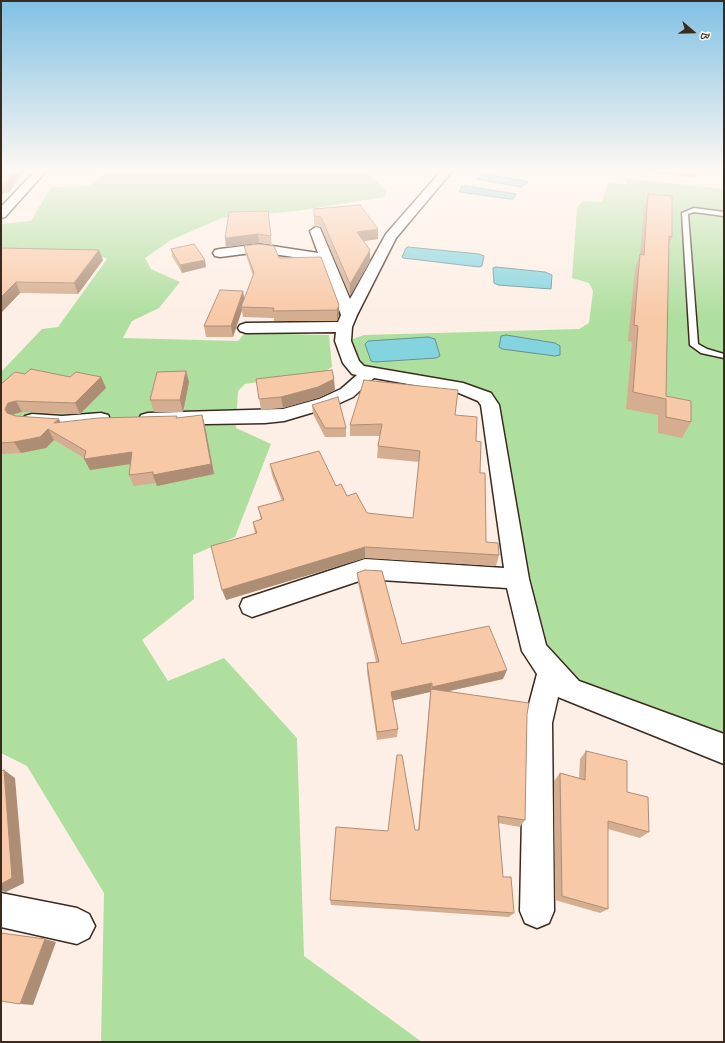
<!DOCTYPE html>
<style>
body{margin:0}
#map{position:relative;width:725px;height:1043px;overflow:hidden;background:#fdefe5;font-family:"Indie Flower",sans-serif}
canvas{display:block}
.frame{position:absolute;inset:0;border:2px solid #3b2a1e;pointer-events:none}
.north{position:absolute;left:673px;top:12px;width:40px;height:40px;-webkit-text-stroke:3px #fff;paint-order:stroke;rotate:110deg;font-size:11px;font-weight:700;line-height:16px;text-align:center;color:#3b2a1e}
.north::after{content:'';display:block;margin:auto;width:14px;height:18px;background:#3b2a1e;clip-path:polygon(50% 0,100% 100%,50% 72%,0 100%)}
</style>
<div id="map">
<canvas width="725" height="1043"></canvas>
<div class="frame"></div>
<div class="north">B</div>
</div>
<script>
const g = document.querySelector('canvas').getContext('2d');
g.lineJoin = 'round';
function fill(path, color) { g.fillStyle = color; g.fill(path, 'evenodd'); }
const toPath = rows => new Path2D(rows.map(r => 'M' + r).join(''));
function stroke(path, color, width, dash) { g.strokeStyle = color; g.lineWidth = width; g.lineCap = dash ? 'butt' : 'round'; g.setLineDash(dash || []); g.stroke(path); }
fill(toPath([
 [111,170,365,170,386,191,384,197,297,211,222,218,171,240,145,258,151,269,180,282,159,308,132,321,123,338,238,341,245,333,329,335,332,367,322,373,245,384,238,391,236,428,271,444,235,537,193,555,194,599,142,640,168,681,224,658,297,738,304,956,422,1042,101,1042,104,893,27,766,1,753,1,372,42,329,58,327,107,259,103,257,1,256,1,224,31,221,51,187,89,186],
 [624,178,724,189,724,740,588,689,550,658,539,635,497,402,365,368,355,360,350,340,364,335,579,329,589,323,593,291,589,283,572,278,577,207,583,201,602,202,608,182,627,185]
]), '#afdf9f');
const water = toPath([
 [483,174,526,181,528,182,521,187,477,179,483,174],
 [462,186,466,186,516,194,513,199,510,199,460,192,459,191,462,186],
 [408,247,479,254,484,256,482,266,479,267,403,258,402,257,406,248,408,247],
 [496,267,545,272,552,275,551,289,498,285,494,283,493,268,496,267],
 [506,335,555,343,560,346,560,355,555,356,502,349,499,347,501,336,506,335],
 [428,337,435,339,440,356,436,358,375,362,371,361,365,344,368,341,428,337]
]);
fill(water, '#84d4df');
stroke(water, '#679092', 1);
const service = toPath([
 [694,208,724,212,724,216,694,212,688,214,698,344,707,349,724,354,724,358,701,353,690,345,682,213,694,208]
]);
const minor = toPath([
 [36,170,47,170,5,217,1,218,1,207,36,170],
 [442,170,453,170,396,238,357,315,352,327,351,341,359,361,364,366,463,383,491,393,499,405,529,579,546,645,579,681,724,734,724,764,558,697,552,723,554,911,549,923,537,928,525,923,520,911,524,723,537,674,522,651,507,588,365,579,252,617,243,613,240,606,243,599,365,559,504,568,481,405,478,401,459,393,374,378,353,397,331,407,284,421,265,423,148,425,141,423,139,419,141,415,148,413,283,409,319,399,341,389,357,375,352,374,343,363,335,341,336,332,246,333,240,331,238,328,240,325,246,323,338,322,341,315,321,261,259,252,220,257,215,256,213,253,215,250,220,249,259,244,318,253,310,231,316,227,320,228,350,299,386,234,442,170],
 [101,413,108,415,110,419,108,423,62,428,32,426,25,424,23,420,25,416,32,414,62,416,101,413],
 [1,893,77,908,89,914,95,926,89,938,77,944,1,927,1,893]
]);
stroke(service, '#3b2a1e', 3);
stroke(minor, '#3b2a1e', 3);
fill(service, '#fff');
fill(minor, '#fff');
fill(toPath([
 [1,170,24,170,9,193,4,193,1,197],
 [647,170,699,170,696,178,646,172],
 [648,194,672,237,669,245,666,396,691,422,682,438,658,433,658,415,626,409,632,342,628,341,635,269,640,255,644,207],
 [314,209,378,239,364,241,370,261,350,296,321,227,314,226],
 [268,211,272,245,259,243,226,247],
 [244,246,279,258,339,305,339,315,337,321,274,321,274,318,243,317,242,310,233,337,206,337,204,326,244,299,253,276,246,255],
 [1,248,99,250,103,260,78,294,20,293,1,313],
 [171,249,206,267,182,273,172,256],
 [186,371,189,382,183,412,154,412,150,400],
 [25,374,70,377,101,377,106,388,80,414,22,412,14,414,13,415,16,416,61,423,178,418,202,415,205,426,214,474,157,486,156,483,134,486,129,475,131,464,90,470,84,458,54,440,46,448,21,453,1,454,1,384],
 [256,379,335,390,318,398,283,408,261,410],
 [312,405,346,428,346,437,325,437,313,414],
 [455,415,476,441,480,473,486,542,499,555,496,566,365,558,226,600,255,534,253,522,261,520,258,507,282,501,272,475,270,464,336,486,367,513,413,518,419,462,377,458,378,446,380,436,350,436,350,425],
 [357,573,402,644,503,679,449,691,527,714,525,820,520,827,498,823,503,877,514,913,509,917,331,905,330,900,388,831,418,830,430,696,430,692,393,700,398,729,397,737,377,740,367,672,367,663,376,662,358,583],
 [586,751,627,792,649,832,640,838,608,829,608,909,600,913,555,900,554,781,560,773,579,778,580,759]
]), '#d5ad90');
fill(toPath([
 [14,170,24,170,9,193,5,184],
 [1,186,4,193,1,197],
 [378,229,378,239,357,242,357,232],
 [258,234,259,243,226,247,225,238],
 [99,250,103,260,78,294,74,283],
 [370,250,370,261,350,296,350,284],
 [205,260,206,267,182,273,180,265],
 [16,282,20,293,1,313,1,297],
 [243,291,245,301,241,307,242,310,233,337,231,326],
 [339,305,339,315,337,321,337,310],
 [186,371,189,382,183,412,180,400],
 [101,377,106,388,80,414,75,403],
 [334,379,335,390,318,398,283,408,281,397],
 [16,401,22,412,14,414,12,420,5,409,8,403],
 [202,415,205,426,214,474,157,486,153,475],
 [59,419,64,429,54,423],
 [48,429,54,440,46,448,21,453,14,442],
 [132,452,137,463,90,470,84,459],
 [365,547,365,558,226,600,222,590],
 [507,670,503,679,431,695,431,689,430,696,432,687],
 [432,683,430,692,391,701,391,692],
 [4,770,15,778,24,883,6,892,1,891],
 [45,939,56,942,33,1005,20,1004]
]), '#ae8d75');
const building = toPath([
 [1,170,14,170,5,184,1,184,1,170],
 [648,194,672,196,672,237,669,236,666,396,691,401,691,422,666,417,666,399,633,392,638,326,634,325,640,254,644,255,648,194],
 [360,205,378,229,357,232,370,250,350,284,321,217,314,216,314,209,360,205],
 [268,211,271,236,258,234,225,238,229,212,268,211],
 [194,244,205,260,180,265,171,249,194,244],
 [258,244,274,246,279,258,321,257,339,305,337,310,273,311,274,308,241,307,254,273,244,246,258,244],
 [1,248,99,250,74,283,16,282,1,297,1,248],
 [220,290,243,291,231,326,204,326,220,290],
 [31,369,70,377,76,372,101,377,75,403,16,401,8,403,5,409,7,413,16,416,59,419,54,423,98,418,177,416,176,418,202,415,211,464,153,475,153,472,129,475,132,452,84,459,86,451,48,429,40,437,14,442,1,443,1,384,15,372,25,374,31,369],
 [332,370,334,379,318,387,281,397,259,399,256,379,332,370],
 [186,371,180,400,150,400,157,372,186,371],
 [364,380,458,390,455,415,477,417,476,441,481,442,480,473,485,473,486,542,498,543,499,555,365,547,222,590,211,546,257,533,253,522,262,519,258,507,284,500,270,464,319,451,336,486,341,484,347,496,356,493,367,513,413,518,420,451,378,446,382,424,350,425,364,380],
 [338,397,346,428,325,428,312,405,338,397],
 [365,570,382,571,402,644,489,626,507,670,432,687,432,683,391,692,398,729,377,732,367,663,379,662,357,573,365,570],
 [431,689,529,703,527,714,525,820,498,816,503,877,511,877,514,913,330,900,336,827,388,831,397,755,402,755,415,830,419,830,431,689],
 [586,751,627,761,627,792,648,797,649,832,608,821,608,909,562,896,560,773,585,780,586,751],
 [4,770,12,878,1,884,1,771,4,770],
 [1,933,45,939,20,1004,1,1001,1,933]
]);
fill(building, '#f8c9a7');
stroke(building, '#ae8d75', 1);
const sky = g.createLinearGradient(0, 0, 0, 316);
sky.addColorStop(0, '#80c1e4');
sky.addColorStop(0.54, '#fef8f3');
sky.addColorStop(1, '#fef8f300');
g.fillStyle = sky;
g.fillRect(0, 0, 725, 316);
</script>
